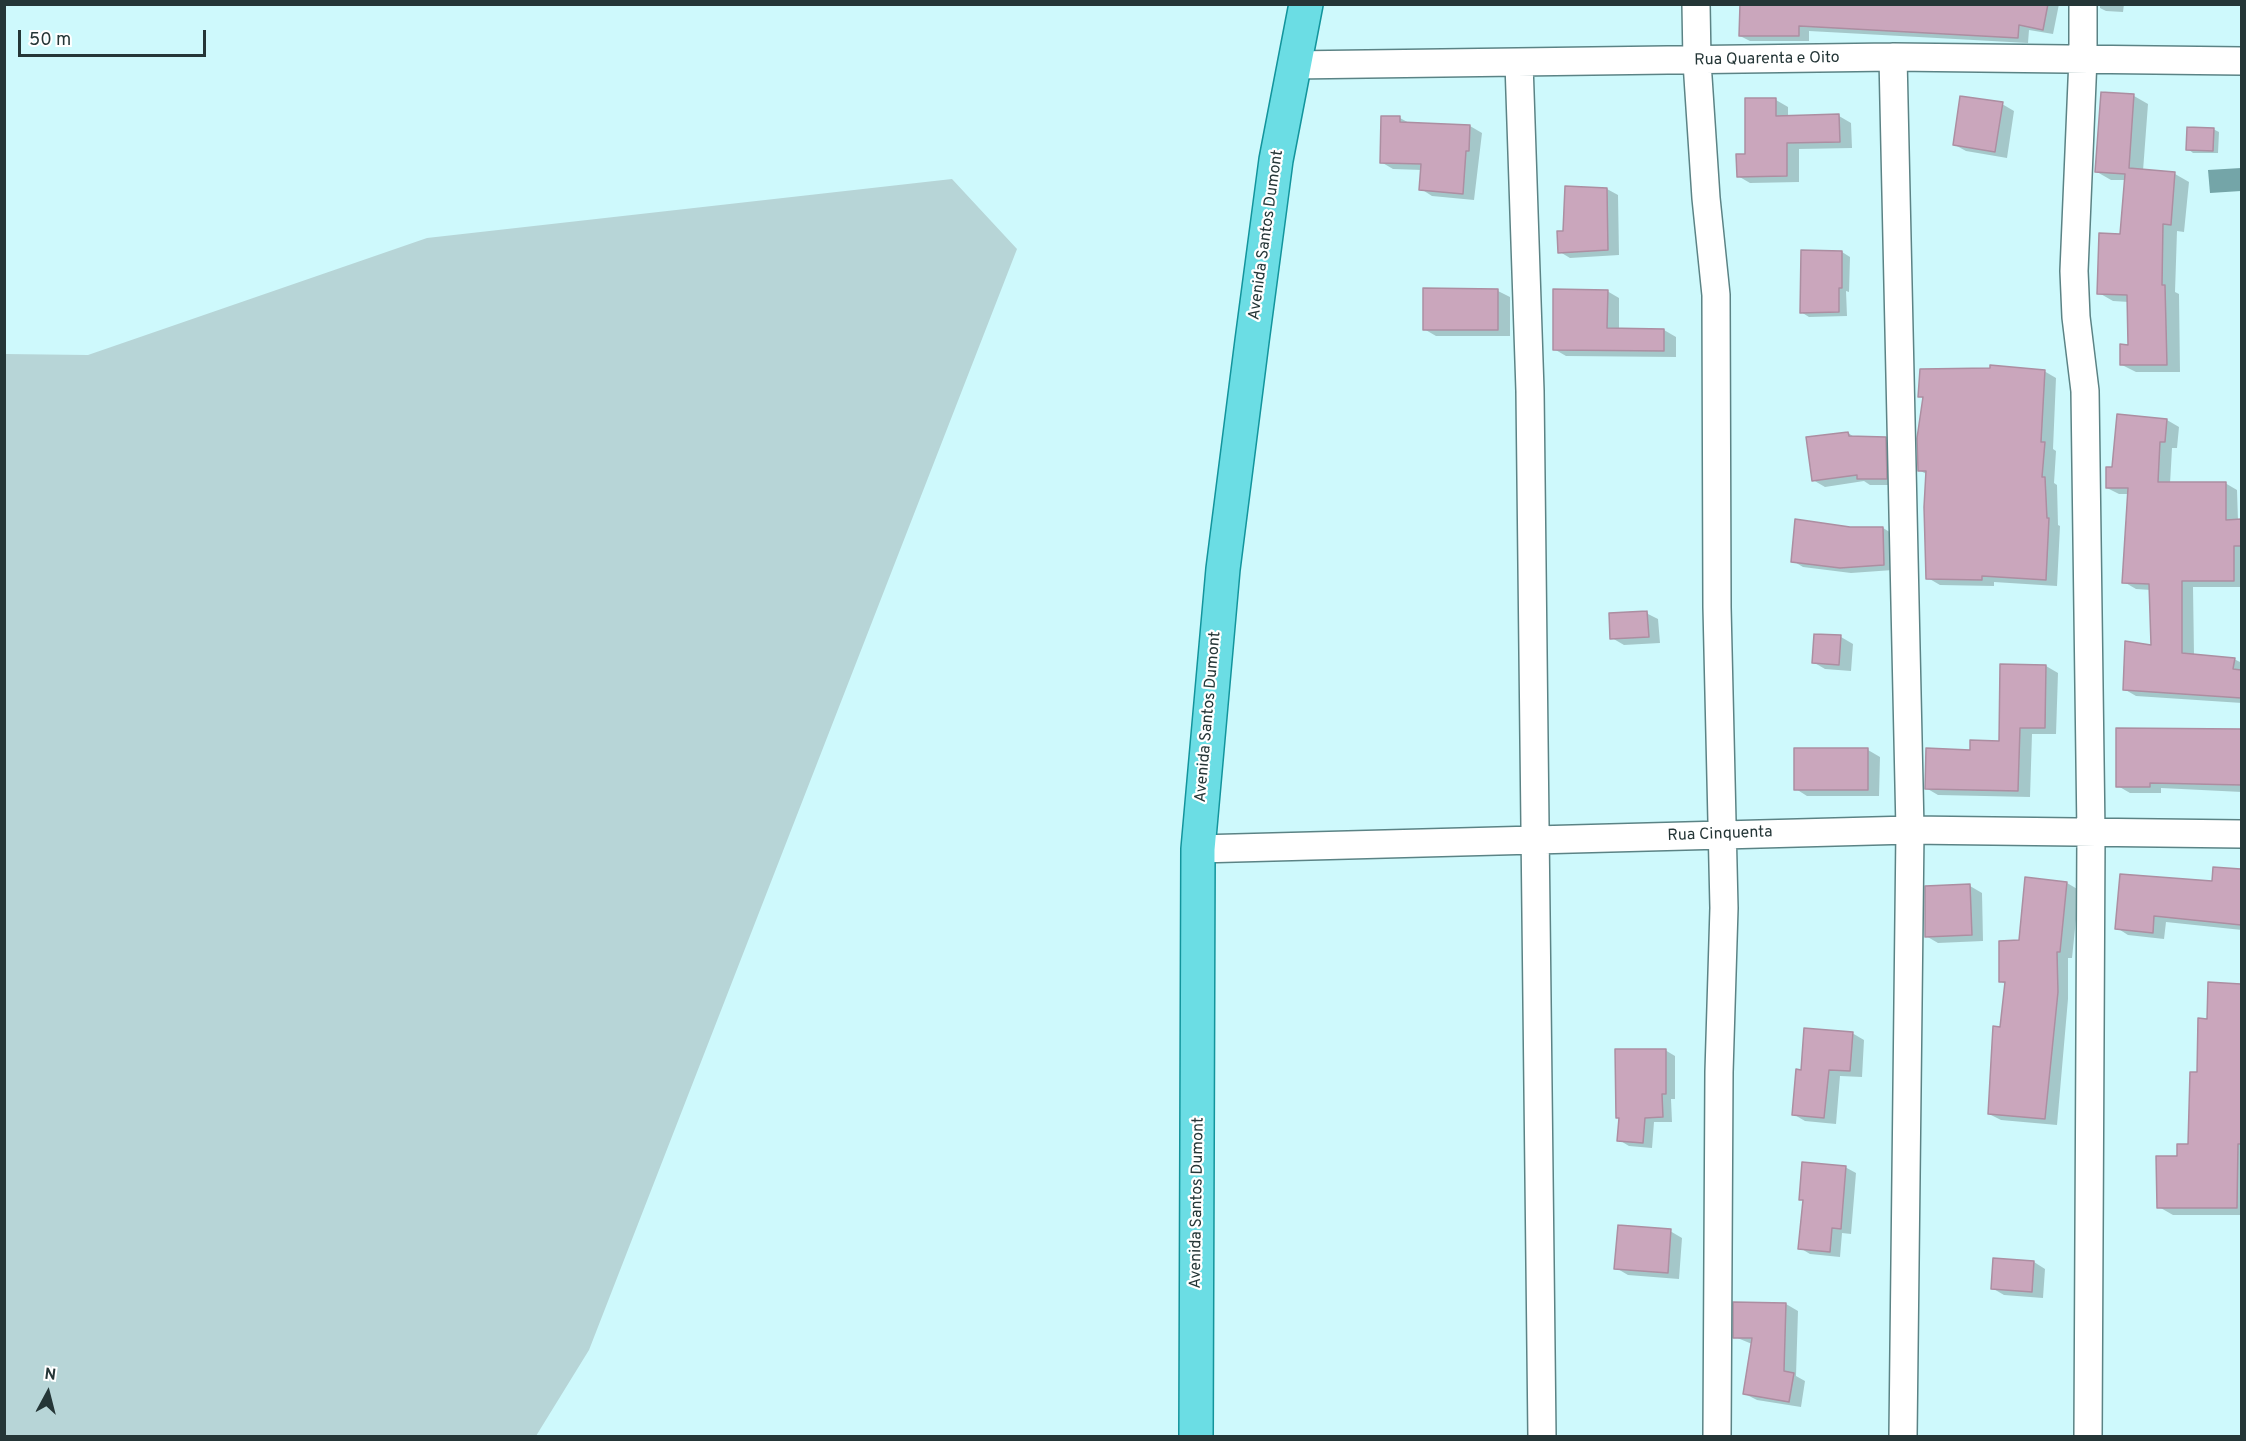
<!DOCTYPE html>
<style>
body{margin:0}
#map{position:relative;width:2246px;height:1441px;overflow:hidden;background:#cef9fc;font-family:Overpass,sans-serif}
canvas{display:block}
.frame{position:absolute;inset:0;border:6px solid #253637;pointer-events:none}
.north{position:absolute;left:18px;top:1363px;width:60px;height:60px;-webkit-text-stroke:4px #fff;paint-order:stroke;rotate:7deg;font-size:16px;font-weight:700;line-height:24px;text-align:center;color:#253637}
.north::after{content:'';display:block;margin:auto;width:21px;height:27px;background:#253637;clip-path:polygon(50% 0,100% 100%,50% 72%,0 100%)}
.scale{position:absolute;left:18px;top:30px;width:188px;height:27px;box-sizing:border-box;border:3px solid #253637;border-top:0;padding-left:8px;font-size:18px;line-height:21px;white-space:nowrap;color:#253637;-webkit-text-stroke:4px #fff;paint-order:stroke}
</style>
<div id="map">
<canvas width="2246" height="1441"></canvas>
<div class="frame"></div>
<div class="north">N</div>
<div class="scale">50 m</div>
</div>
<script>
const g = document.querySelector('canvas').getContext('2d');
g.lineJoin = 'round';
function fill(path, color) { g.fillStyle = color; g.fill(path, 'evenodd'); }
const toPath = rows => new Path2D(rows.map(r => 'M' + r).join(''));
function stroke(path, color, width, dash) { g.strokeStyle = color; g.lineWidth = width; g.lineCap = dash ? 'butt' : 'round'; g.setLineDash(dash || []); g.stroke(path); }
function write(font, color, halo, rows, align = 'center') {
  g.font = font + ' Overpass,sans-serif'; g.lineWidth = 4.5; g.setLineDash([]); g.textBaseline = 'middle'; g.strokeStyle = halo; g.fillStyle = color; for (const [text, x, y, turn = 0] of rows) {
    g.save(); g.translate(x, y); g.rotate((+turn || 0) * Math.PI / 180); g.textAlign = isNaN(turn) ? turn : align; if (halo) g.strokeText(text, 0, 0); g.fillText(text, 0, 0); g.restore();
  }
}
fill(toPath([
 [952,179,1017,249,589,1350,536,1436,5,1436,5,354,88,355,427,238]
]), '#b7d5d7');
fill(toPath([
 [2241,168,2241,191,2210,193,2208,170]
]), '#74a5a8');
fill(toPath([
 [1741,4,2059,4,2053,34,2029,30,2028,43,1809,31,1809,41,1750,41,1740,36],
 [2100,4,2124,4,2123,12,2106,11,2100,8],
 [2102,93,2134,96,2148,104,2143,171,2175,174,2189,182,2184,232,2177,231,2175,292,2179,294,2180,372,2136,372,2122,365,2129,346,2129,302,2113,301,2099,293,2121,236,2126,180,2111,180,2097,172],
 [1746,100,1776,100,1788,107,1788,117,1839,116,1851,123,1852,148,1799,149,1799,182,1750,183,1738,176,1746,155],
 [2002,104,2014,111,2007,158,1966,151,1955,145],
 [1400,118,1411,124,1470,126,1482,133,1474,200,1432,196,1421,189,1422,170,1393,169,1381,162],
 [2213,129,2219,132,2218,153,2193,153,2188,149],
 [1607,189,1618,195,1619,255,1570,258,1560,252,1564,232],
 [1802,251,1842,252,1850,257,1849,292,1846,291,1847,316,1809,317,1801,312],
 [1498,291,1510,297,1510,336,1436,336,1424,329],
 [1607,291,1619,298,1619,330,1664,330,1676,337,1676,357,1566,356,1554,349],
 [2044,371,2056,378,2053,449,2056,451,2054,483,2057,485,2058,525,2060,526,2057,586,1994,582,1994,586,1940,585,1928,578,1928,475,1919,470,1924,399,1920,396],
 [2167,420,2179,427,2177,448,2172,448,2170,484,2225,483,2237,490,2238,521,2242,521,2242,587,2193,587,2194,655,2234,659,2242,663,2242,703,2136,696,2124,689,2152,647,2151,590,2136,589,2124,582,2129,494,2119,494,2107,488,2113,469],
 [1848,433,1856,438,1885,439,1897,446,1898,485,1870,485,1864,481,1825,487,1813,480],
 [1883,528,1893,534,1893,570,1851,573,1803,567,1793,561,1850,529],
 [1646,613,1658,619,1660,643,1624,645,1612,638],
 [1841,637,1853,644,1851,671,1825,669,1813,662],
 [2046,666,2058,673,2056,734,2032,734,2030,797,1938,795,1926,788,1972,752,2000,743],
 [2118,729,2242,731,2242,792,2161,788,2161,793,2130,793,2118,786],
 [1868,750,1880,757,1879,796,1807,796,1796,789],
 [2214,869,2242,870,2242,930,2166,922,2164,939,2128,935,2117,928,2214,882],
 [2067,883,2079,890,2072,958,2068,958,2068,999,2057,1125,2001,1120,1989,1114,2007,985,2000,981,2020,942],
 [1970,886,1982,893,1983,941,1938,943,1926,936],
 [2209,984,2242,985,2242,1215,2173,1215,2159,1207,2178,1158,2189,1146,2208,1020],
 [1852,1033,1864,1040,1862,1077,1840,1076,1836,1124,1805,1121,1793,1114,1803,1071],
 [1665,1050,1675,1056,1675,1099,1671,1099,1672,1122,1654,1122,1652,1148,1629,1146,1619,1140],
 [1845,1167,1856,1173,1851,1234,1842,1233,1840,1257,1810,1254,1800,1248,1804,1201,1801,1199],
 [1670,1231,1682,1238,1679,1279,1628,1275,1616,1268],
 [2034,1262,2045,1269,2043,1298,2004,1295,1992,1288],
 [1786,1304,1798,1311,1796,1376,1805,1381,1801,1407,1757,1400,1745,1394,1752,1344,1735,1337]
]), '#0003');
const building = toPath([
 [1740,4,2048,4,2043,30,2019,25,2018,38,1799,26,1799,36,1739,36,1740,4],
 [2101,92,2134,94,2129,168,2175,172,2171,225,2163,224,2162,285,2165,285,2167,365,2120,365,2120,344,2128,345,2127,295,2097,294,2099,233,2120,234,2125,174,2095,172,2101,92],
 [1960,96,2003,102,1995,152,1953,145,1960,96],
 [1745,98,1776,98,1776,116,1839,114,1840,142,1787,143,1787,176,1737,177,1736,154,1745,154,1745,98],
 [1381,116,1400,116,1400,122,1470,125,1469,151,1466,151,1463,194,1419,190,1421,164,1380,163,1381,116],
 [2187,127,2214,128,2213,151,2186,150,2187,127],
 [1565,186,1607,188,1608,250,1558,253,1557,231,1563,231,1565,186],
 [1801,250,1842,251,1842,288,1839,288,1839,312,1800,313,1801,250],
 [1423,288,1498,289,1498,330,1423,330,1423,288],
 [1553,289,1608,290,1607,328,1664,329,1664,351,1553,350,1553,289],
 [1990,365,2045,370,2041,442,2045,442,2042,477,2045,477,2047,518,2049,518,2046,580,1982,576,1982,580,1926,579,1924,507,1926,471,1918,471,1917,438,1923,397,1918,397,1920,369,1990,368,1990,365],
 [2117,414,2167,419,2165,442,2160,442,2158,482,2226,482,2226,520,2241,519,2241,546,2234,546,2234,581,2182,581,2182,653,2235,658,2233,669,2241,670,2241,698,2123,690,2125,641,2151,645,2149,584,2122,583,2128,488,2106,488,2106,467,2112,467,2117,414],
 [1848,432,1849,436,1886,437,1887,479,1857,479,1857,475,1812,481,1806,437,1848,432],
 [1795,519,1850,527,1883,527,1884,565,1840,568,1791,562,1795,519],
 [1647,611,1649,637,1610,639,1609,613,1647,611],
 [1814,634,1841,635,1839,665,1812,663,1814,634],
 [2000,664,2046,665,2045,728,2020,728,2018,791,1925,789,1926,748,1970,750,1970,740,1999,741,2000,664],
 [2116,728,2241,729,2241,785,2150,783,2150,787,2116,787,2116,728],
 [1794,748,1868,748,1868,790,1794,790,1794,748],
 [2213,867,2241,869,2241,925,2154,916,2153,933,2115,929,2120,874,2212,881,2213,867],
 [2025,877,2067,882,2060,952,2057,952,2058,992,2045,1119,1988,1114,1993,1026,2000,1027,2005,982,1999,982,1999,941,2019,940,2025,877],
 [1970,884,1972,935,1925,937,1925,886,1970,884],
 [2208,982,2241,984,2241,1144,2238,1144,2237,1208,2157,1208,2156,1156,2177,1156,2177,1144,2188,1144,2190,1072,2197,1072,2198,1018,2207,1019,2208,982],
 [1804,1028,1853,1032,1850,1071,1829,1070,1824,1118,1792,1115,1796,1069,1801,1070,1804,1028],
 [1615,1049,1666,1049,1666,1094,1662,1094,1663,1117,1645,1118,1643,1143,1617,1141,1619,1118,1616,1118,1615,1049],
 [1802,1162,1846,1166,1841,1229,1832,1228,1830,1252,1798,1249,1803,1200,1799,1200,1802,1162],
 [1618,1225,1671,1229,1668,1273,1614,1269,1618,1225],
 [1993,1258,2034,1261,2032,1292,1991,1289,1993,1258],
 [1733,1302,1786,1303,1784,1371,1794,1373,1789,1402,1743,1394,1752,1338,1733,1338,1733,1302]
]);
fill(building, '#caa6bc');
stroke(building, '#ac8ea1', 1.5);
const minor = toPath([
 [1696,4,1697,62,1706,198,1716,295,1717,607,1724,908,1719,1072,1717,1436],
 [2083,4,2083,58,2074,271,2076,317,2085,391,2091,834,2088,1436],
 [1893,57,1910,830,1903,1436],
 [1519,63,1530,391,1542,1436],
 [1292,65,1893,57,2242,61],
 [1198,849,1910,830,2242,834]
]);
const primary = toPath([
 [1196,1436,1198,849,1223,569,1252,341,1276,160,1306,4]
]);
stroke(minor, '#5b8385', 30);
stroke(primary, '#12949c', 36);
stroke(minor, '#fff', 27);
stroke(primary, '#6bdde4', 33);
write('16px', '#253637', '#fff', [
 ["Rua Quarenta e Oito",1767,60,-1],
 ["Avenida Santos Dumont",1267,235,-82],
 ["Avenida Santos Dumont",1209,717,-85],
 ["Rua Cinquenta",1720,835,-2],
 ["Avenida Santos Dumont",1198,1203,-89]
]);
</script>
